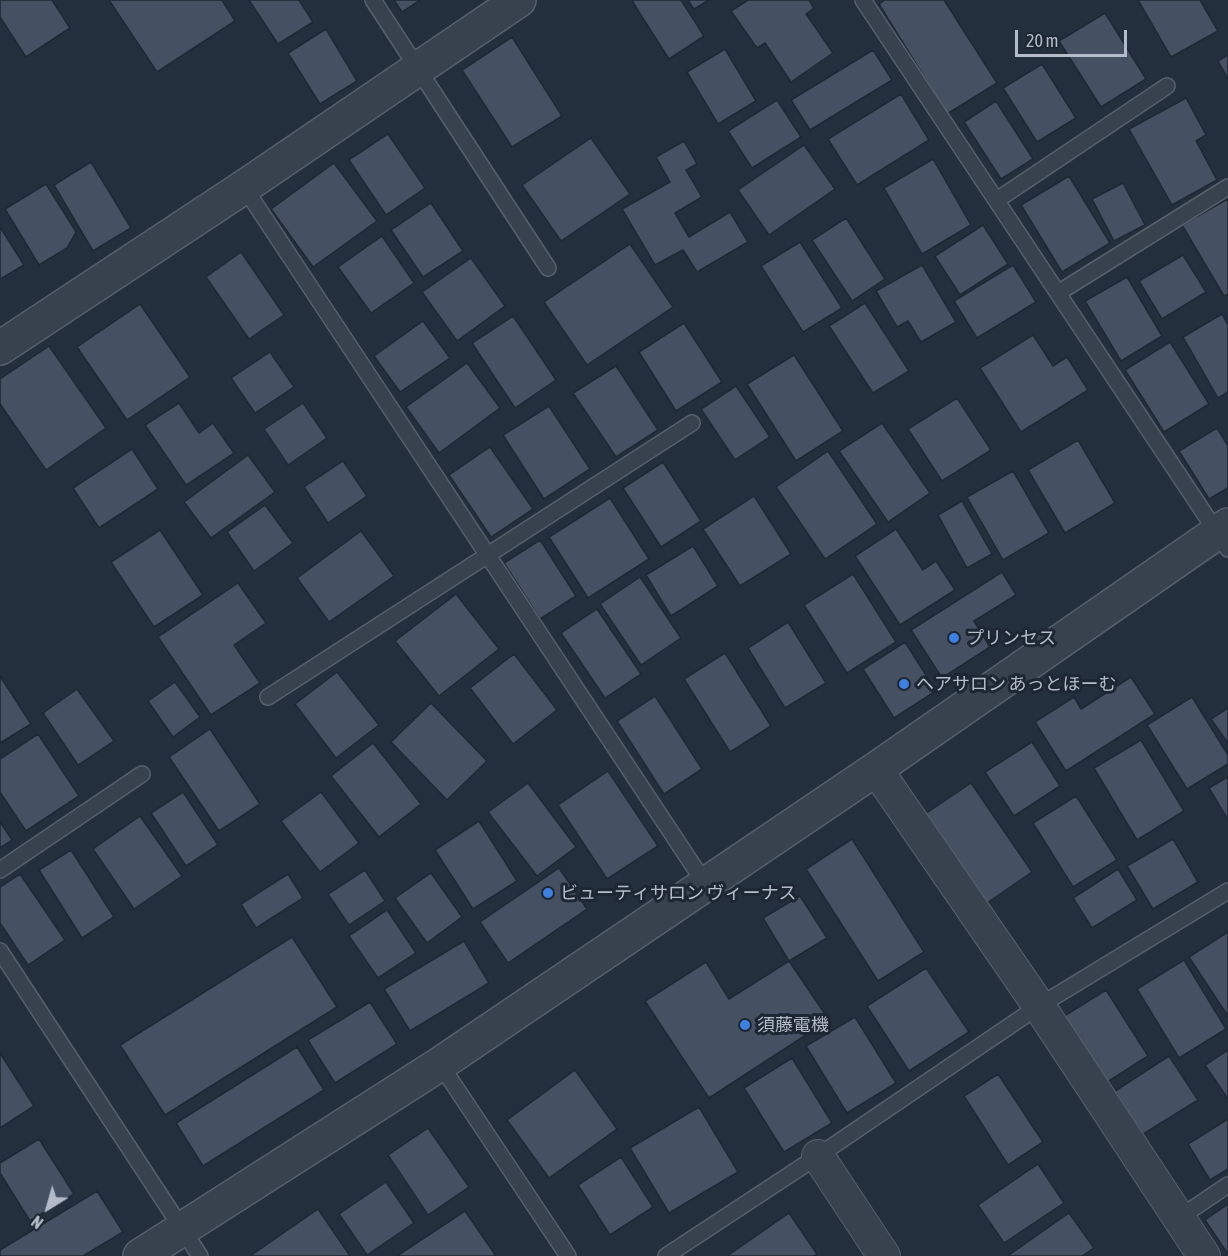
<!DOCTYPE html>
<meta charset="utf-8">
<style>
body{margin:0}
#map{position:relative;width:1228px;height:1256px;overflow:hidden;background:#242f3e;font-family:"Asap Condensed",sans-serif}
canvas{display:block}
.north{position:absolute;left:18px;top:1178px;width:60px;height:60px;-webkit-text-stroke:4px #1d2633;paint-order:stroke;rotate:217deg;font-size:16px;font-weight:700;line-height:24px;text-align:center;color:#b4bcc9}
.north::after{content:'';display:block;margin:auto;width:21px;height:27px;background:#b4bcc9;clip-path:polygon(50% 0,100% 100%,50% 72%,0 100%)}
.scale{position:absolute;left:1015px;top:30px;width:112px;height:27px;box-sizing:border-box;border:3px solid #b4bcc9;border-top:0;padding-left:8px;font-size:18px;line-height:21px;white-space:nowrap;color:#b4bcc9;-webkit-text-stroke:4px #1d2633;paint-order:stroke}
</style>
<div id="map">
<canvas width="1228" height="1256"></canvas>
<div class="north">N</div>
<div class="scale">20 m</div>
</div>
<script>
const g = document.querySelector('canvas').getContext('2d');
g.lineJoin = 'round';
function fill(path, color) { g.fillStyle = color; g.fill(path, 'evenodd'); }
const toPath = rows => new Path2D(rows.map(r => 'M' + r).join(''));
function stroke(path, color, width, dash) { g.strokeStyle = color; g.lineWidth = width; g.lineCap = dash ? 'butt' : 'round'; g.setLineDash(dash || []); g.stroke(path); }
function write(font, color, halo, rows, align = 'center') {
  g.font = font + ' "Asap Condensed","Noto Sans JP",sans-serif'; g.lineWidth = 6; g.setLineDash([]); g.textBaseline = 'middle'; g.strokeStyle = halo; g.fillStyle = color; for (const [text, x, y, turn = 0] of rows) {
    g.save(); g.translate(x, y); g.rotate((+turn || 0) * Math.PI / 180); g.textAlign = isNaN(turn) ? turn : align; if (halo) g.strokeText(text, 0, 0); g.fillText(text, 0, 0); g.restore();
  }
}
const building = toPath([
 [0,0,52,0,70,28,26,57,0,17,0,0],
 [109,0,222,0,235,21,157,72,109,0],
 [249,0,299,0,313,22,278,44,249,0],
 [394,0,420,0,402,12,394,0],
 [634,0,681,0,704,36,669,59,632,1,634,0],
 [688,0,709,0,694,9,688,0],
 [748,0,809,0,814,8,806,14,833,53,791,82,765,43,757,48,731,11,748,0],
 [885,0,944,0,997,83,947,114,879,4,885,0],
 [1138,0,1200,0,1218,31,1171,57,1138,0],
 [1105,13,1146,79,1101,107,1059,41,1105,13],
 [326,29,357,81,320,104,288,53,326,29],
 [512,37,562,116,512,147,462,70,512,37],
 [725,49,756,101,718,124,687,72,725,49],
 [873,50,892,80,810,130,791,100,873,50],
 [1228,55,1228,79,1218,61,1228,55],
 [1042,64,1076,118,1037,142,1003,88,1042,64],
 [901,94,929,140,857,185,828,139,901,94],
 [1186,98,1206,135,1196,141,1217,180,1172,205,1129,129,1186,98],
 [777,100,801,137,752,168,728,131,777,100],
 [996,101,1033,159,1001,179,964,122,996,101],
 [388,134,425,188,386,215,349,160,388,134],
 [591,138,630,194,561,241,522,185,591,138],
 [684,141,697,164,686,170,702,197,675,213,689,237,730,212,748,242,697,272,683,250,655,265,622,209,670,182,656,157,684,141],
 [804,145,835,189,769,235,738,190,804,145],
 [933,159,971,225,922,254,884,188,933,159],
 [91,162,131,228,93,251,54,185,91,162],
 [334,163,377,221,313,267,271,209,334,163],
 [1069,176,1110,243,1062,272,1021,205,1069,176],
 [1123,183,1145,225,1114,241,1092,199,1123,183],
 [46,184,76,232,67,248,39,265,5,209,46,184],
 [1228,199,1228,294,1224,296,1182,225,1228,199],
 [431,203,463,251,423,277,391,230,431,203],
 [846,218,885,279,852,301,812,240,846,218],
 [983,225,1008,264,960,295,935,256,983,225],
 [0,227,24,265,0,279,0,227],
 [382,236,414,283,371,313,338,267,382,236],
 [800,242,842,308,803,332,761,266,800,242],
 [630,244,673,307,587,365,544,302,630,244],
 [241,252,284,315,249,339,206,277,241,252],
 [1183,255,1206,292,1162,319,1139,281,1183,255],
 [471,258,505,306,457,341,422,292,471,258],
 [922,265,956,322,921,342,908,321,897,327,876,291,922,265],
 [1013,265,1036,302,977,338,954,301,1013,265],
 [1127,277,1162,336,1121,361,1085,301,1127,277],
 [865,303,909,371,873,393,829,326,865,303],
 [140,304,190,377,127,420,77,347,140,304],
 [1222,314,1228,325,1228,392,1218,398,1183,337,1222,314],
 [513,316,556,380,515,408,472,343,513,316],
 [423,321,450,358,400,392,374,356,423,321],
 [684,323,722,382,676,411,639,352,684,323],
 [1033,335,1053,366,1067,357,1088,390,1021,432,980,368,1033,335],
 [1170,342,1209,404,1164,432,1125,370,1170,342],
 [49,346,106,428,46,470,0,404,0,379,49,346],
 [270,352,294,387,255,413,231,378,270,352],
 [794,355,843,431,796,461,747,384,794,355],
 [467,363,500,408,439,453,406,407,467,363],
 [616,366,658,430,616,457,573,393,616,366],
 [736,386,770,437,735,460,701,409,736,386],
 [957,398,991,450,942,481,908,429,957,398],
 [179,403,199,433,213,423,234,453,186,485,145,425,179,403],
 [303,403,327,438,288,465,264,429,303,403],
 [549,406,590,469,544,499,503,435,549,406],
 [882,423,930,493,888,522,839,451,882,423],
 [1217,428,1228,446,1228,488,1209,499,1179,451,1217,428],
 [1078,440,1115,503,1065,533,1028,470,1078,440],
 [490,447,533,509,491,537,449,475,490,447],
 [132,449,158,489,99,528,73,488,132,449],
 [828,451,877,524,825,559,776,487,828,451],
 [248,455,275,492,211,538,184,502,248,455],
 [343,461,367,496,328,523,304,487,343,461],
 [663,462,701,521,661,547,623,488,663,462],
 [1013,471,1049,533,1003,560,967,497,1013,471],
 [754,496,791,554,740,586,703,529,754,496],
 [610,498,649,559,588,598,549,537,610,498],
 [962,501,992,554,967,568,938,515,962,501],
 [265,505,293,543,254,571,227,532,265,505],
 [896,529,923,570,936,561,955,590,900,625,855,556,896,529],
 [160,530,203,595,154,627,111,562,160,530],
 [361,531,394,576,329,622,297,578,361,531],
 [540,540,576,596,540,619,504,563,540,540],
 [693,546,718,586,671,616,646,575,693,546],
 [1002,572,1016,595,974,621,990,647,942,678,911,630,1002,572],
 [853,574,896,642,847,673,804,605,853,574],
 [640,577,681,638,641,665,600,604,640,577],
 [238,583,266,623,234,645,260,683,211,715,158,637,238,583],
 [456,594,499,649,439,696,395,641,456,594],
 [597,609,641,674,605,698,561,633,597,609],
 [788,622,826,683,785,708,748,648,788,622],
 [905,642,936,691,894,718,863,669,905,642],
 [725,653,771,726,730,752,684,679,725,653],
 [514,654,557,710,513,744,470,688,514,654],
 [337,672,379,725,336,758,295,704,337,672],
 [0,676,31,724,0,743,0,676],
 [1131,677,1155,714,1066,771,1035,722,1074,697,1081,709,1131,677],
 [175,682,200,717,173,737,148,701,175,682],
 [77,689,114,741,78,765,43,713,77,689],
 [655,696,702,769,664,794,617,721,655,696],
 [1192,697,1228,755,1228,764,1187,789,1147,725,1192,697],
 [431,703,487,761,447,800,391,742,431,703],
 [1228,708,1228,743,1211,719,1228,708],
 [210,729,260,804,219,831,169,757,210,729],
 [38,734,79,796,26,831,0,792,0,759,38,734],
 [1141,740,1184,811,1137,840,1094,768,1141,740],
 [1032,742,1060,786,1014,816,985,772,1032,742],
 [373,743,421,804,379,837,331,776,373,743],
 [608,771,658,846,607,879,558,805,608,771],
 [1228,777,1228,820,1209,788,1228,777],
 [528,783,576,847,537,876,488,812,528,783],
 [971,783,1032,872,987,903,925,814,971,783],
 [183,792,218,845,186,866,151,813,183,792],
 [321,792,359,843,320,872,281,821,321,792],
 [1076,796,1117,860,1073,887,1033,823,1076,796],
 [140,816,182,876,134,909,93,849,140,816],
 [479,821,517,881,473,909,435,850,479,821],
 [0,822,12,840,0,848,0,822],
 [852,839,924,952,878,981,806,869,852,839],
 [1173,839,1198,882,1153,909,1127,866,1173,839],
 [71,850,114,917,82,938,39,870,71,850],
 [559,868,587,909,508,963,480,922,559,868],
 [1118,869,1137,900,1092,928,1073,898,1118,869],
 [365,870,385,901,349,925,328,894,365,870],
 [431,873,462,917,427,943,395,898,431,873],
 [20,874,65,940,28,965,0,923,0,887,20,874],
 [288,874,303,898,256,928,241,904,288,874],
 [800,896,827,938,789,961,763,918,800,896],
 [387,910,416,953,378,978,349,936,387,910],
 [1228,932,1228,1016,1189,957,1228,932],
 [292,937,337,1007,165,1115,120,1045,292,937],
 [464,941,489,983,410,1031,384,989,464,941],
 [1184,960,1226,1029,1179,1058,1137,989,1184,960],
 [789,961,829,1020,709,1098,645,1001,706,962,729,999,789,961],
 [926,968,969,1032,909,1071,867,1006,926,968],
 [1106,990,1148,1056,1104,1084,1061,1018,1106,990],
 [370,1002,397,1044,335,1083,308,1040,370,1002],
 [855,1017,896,1083,847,1113,806,1046,855,1017],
 [297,1047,324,1090,203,1166,176,1123,297,1047],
 [1228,1050,1228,1099,1205,1065,1228,1050],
 [0,1053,34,1106,0,1128,0,1053],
 [1169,1056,1198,1100,1140,1136,1112,1093,1169,1056],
 [792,1058,832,1123,784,1152,744,1088,792,1058],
 [575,1070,617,1129,549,1178,507,1120,575,1070],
 [998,1074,1043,1142,1008,1165,964,1096,998,1074],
 [699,1107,738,1172,669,1213,630,1148,699,1107],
 [1228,1119,1228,1169,1210,1180,1188,1144,1228,1119],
 [428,1128,469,1187,428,1215,388,1155,428,1128],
 [39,1139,74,1194,30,1221,0,1173,0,1163,39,1139],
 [621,1157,653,1207,610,1235,578,1185,621,1157],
 [1038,1164,1064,1203,1004,1243,978,1205,1038,1164],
 [386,1182,414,1223,367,1255,339,1214,386,1182],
 [97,1191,123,1232,83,1256,0,1256,0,1250,97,1191],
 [1228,1204,1228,1254,1205,1220,1228,1204],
 [318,1209,350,1256,250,1256,318,1209],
 [465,1211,496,1256,397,1256,465,1211],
 [789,1213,817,1254,814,1256,727,1256,789,1213],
 [1069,1213,1094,1248,1082,1256,1010,1256,1009,1255,1069,1213]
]);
fill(building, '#455162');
stroke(building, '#1f2835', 1.5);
const service = toPath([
 [373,0,548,268],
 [863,0,1228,549],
 [244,187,706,885],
 [997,200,1167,86],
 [1058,293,1228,187],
 [268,697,692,423],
 [0,870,142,774],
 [0,951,200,1256],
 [440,1064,568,1256],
 [1179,1218,1228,1185],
 [666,1256,818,1156,1039,1006,1228,891]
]);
const minor = toPath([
 [876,769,1039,1006,1204,1256],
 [818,1156,884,1256]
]);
const tertiary = toPath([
 [0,348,244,187,519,0],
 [140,1256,440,1064,876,769,1228,525]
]);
stroke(service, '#565f6c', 18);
stroke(minor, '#565f6c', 34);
stroke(tertiary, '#565f6c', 36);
stroke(service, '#38414e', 15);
stroke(minor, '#38414e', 32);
stroke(tertiary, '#38414e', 33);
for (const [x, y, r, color] of [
 [954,638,6,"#3f7fe0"],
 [904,684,6,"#3f7fe0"],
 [548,893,6,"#3f7fe0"],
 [745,1025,6,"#3f7fe0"]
]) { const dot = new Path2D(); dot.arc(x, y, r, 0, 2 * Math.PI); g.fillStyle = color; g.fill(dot); stroke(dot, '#1d2633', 2); }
write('18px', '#b4bcc9', '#1d2633', [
 ["プリンセス",966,638],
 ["ヘアサロン あっとほーむ",916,684],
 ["ビューティサロン ヴィーナス",560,893],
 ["須藤電機",757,1025]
], 'left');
</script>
